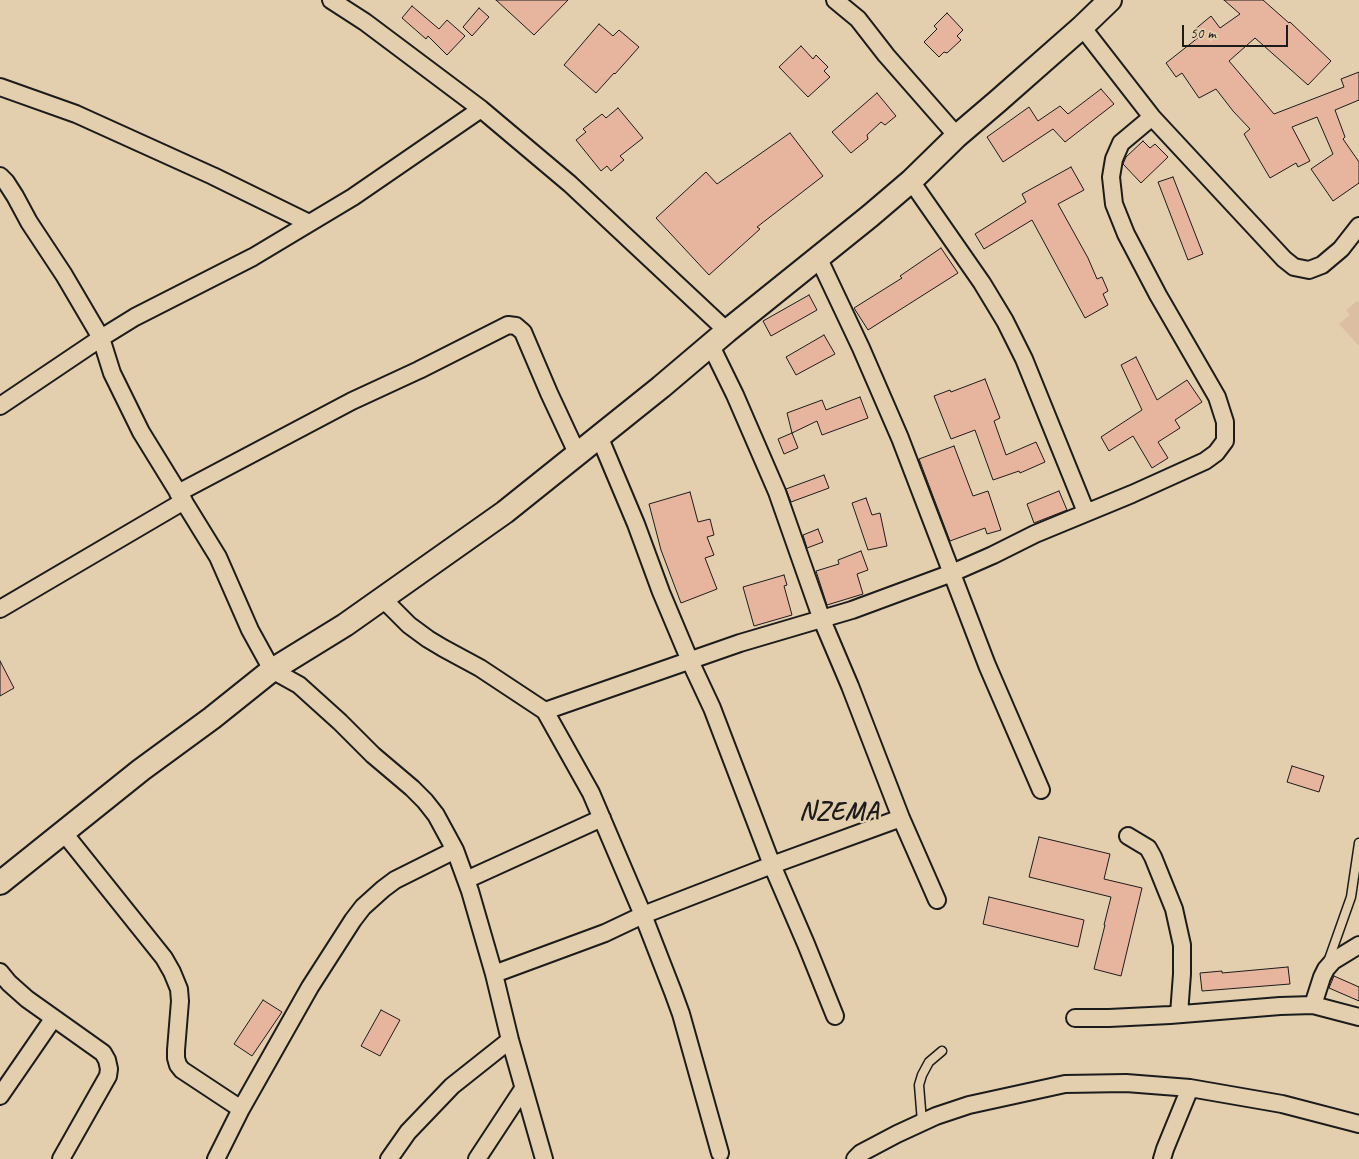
<!DOCTYPE html>
<style>
body{margin:0}
#map{position:relative;width:1359px;height:1159px;overflow:hidden;background:#e3cead;font-family:Caveat,sans-serif}
canvas{display:block}
.scale{position:absolute;left:1182px;top:25px;width:106px;height:22px;box-sizing:border-box;border:2px solid #1c1c1c;border-top:0;padding-left:6px;font-size:15px;line-height:18px;white-space:nowrap;color:#1c1c1c;-webkit-text-stroke:4px #e3cead;paint-order:stroke}
</style>
<div id="map">
<canvas width="1359" height="1159"></canvas>
<div class="scale">50 m</div>
</div>
<script>
const g = document.querySelector('canvas').getContext('2d');
g.lineJoin = 'round';
function fill(path, color) { g.fillStyle = color; g.fill(path, 'evenodd'); }
const toPath = rows => new Path2D(rows.map(r => 'M' + r).join(''));
function stroke(path, color, width, dash) { g.strokeStyle = color; g.lineWidth = width; g.lineCap = dash ? 'butt' : 'round'; g.setLineDash(dash || []); g.stroke(path); }
function write(font, color, halo, rows, align = 'center') {
  g.font = font + ' Caveat,sans-serif'; g.lineWidth = 5; g.setLineDash([]); g.textBaseline = 'middle'; g.strokeStyle = halo; g.fillStyle = color; for (const [text, x, y, turn = 0] of rows) {
    g.save(); g.translate(x, y); g.rotate((+turn || 0) * Math.PI / 180); g.textAlign = isNaN(turn) ? turn : align; if (halo) g.strokeText(text, 0, 0); g.fillText(text, 0, 0); g.restore();
  }
}
fill(toPath([
 [1357,301,1359,303,1359,346,1339,324,1350,315,1346,310]
]), '#dcbfa2');
const building = toPath([
 [496,0,568,0,534,35,496,0],
 [1224,0,1263,0,1289,23,1290,22,1331,61,1308,85,1255,38,1229,61,1274,114,1344,87,1341,79,1359,72,1359,100,1335,110,1345,137,1343,139,1359,162,1359,183,1333,201,1311,169,1333,154,1317,117,1292,127,1310,161,1298,167,1296,163,1270,178,1244,134,1250,129,1233,111,1216,89,1199,98,1182,73,1176,77,1166,63,1199,37,1193,31,1211,16,1220,28,1240,14,1224,0],
 [412,6,439,29,447,20,465,36,447,55,428,36,426,39,402,18,412,6],
 [479,8,489,17,472,36,463,27,479,8],
 [947,13,963,30,957,36,961,40,947,53,944,52,939,57,924,42,937,29,934,26,947,13],
 [599,24,613,36,619,30,639,47,615,74,614,73,596,93,564,65,599,24],
 [801,46,813,59,816,55,828,67,824,71,830,77,808,97,779,67,801,46],
 [1101,89,1114,104,1065,142,1053,129,1003,162,987,137,1029,107,1038,121,1060,106,1068,114,1101,89],
 [877,93,896,116,885,125,881,122,867,135,868,139,851,153,832,132,877,93],
 [618,108,643,138,620,156,624,160,611,171,607,166,601,171,576,140,586,132,583,129,602,114,606,118,618,108],
 [790,133,823,176,757,227,760,229,709,275,656,218,706,172,717,184,790,133],
 [1143,141,1150,148,1155,144,1168,157,1141,183,1123,164,1126,157,1143,141],
 [1071,167,1084,190,1058,204,1088,258,1097,279,1102,277,1108,291,1103,294,1108,305,1085,318,1032,220,984,249,975,234,1026,202,1022,194,1071,167],
 [1173,177,1203,254,1188,260,1158,182,1173,177],
 [941,248,958,273,868,330,854,308,902,278,900,276,941,248],
 [809,295,817,310,771,336,763,321,809,295],
 [824,335,835,354,796,375,786,357,824,335],
 [1136,357,1157,400,1187,380,1202,402,1175,420,1180,428,1158,442,1168,458,1152,468,1133,436,1109,451,1101,437,1142,410,1121,365,1136,357],
 [985,379,1000,418,994,421,1006,455,1036,442,1045,462,1020,473,1019,471,993,480,975,430,951,439,934,396,950,390,951,392,985,379],
 [860,397,868,418,822,435,817,421,792,433,787,413,822,400,826,410,860,397],
 [792,433,798,448,784,454,778,439,792,433],
 [954,446,973,496,988,491,1001,530,987,534,985,528,950,541,919,459,954,446],
 [824,475,829,488,791,502,786,489,824,475],
 [1059,491,1067,510,1034,523,1027,504,1059,491],
 [690,492,698,522,710,519,714,535,707,537,714,555,705,558,717,589,681,603,661,550,649,504,690,492],
 [866,498,872,515,880,513,887,546,868,550,852,503,866,498],
 [818,529,823,542,807,548,803,535,818,529],
 [861,551,868,570,857,574,863,594,827,605,816,571,839,564,838,560,861,551],
 [784,575,787,585,784,586,792,615,754,626,743,587,784,575],
 [0,661,14,688,0,696,0,661],
 [1292,766,1324,776,1319,792,1287,782,1292,766],
 [1039,837,1110,854,1104,879,1142,888,1121,976,1094,969,1105,925,1104,925,1111,897,1029,877,1039,837],
 [989,897,1084,920,1078,947,983,924,989,897],
 [1288,967,1290,984,1202,991,1200,973,1222,971,1222,973,1288,967],
 [1334,976,1359,987,1359,1001,1329,988,1334,976],
 [263,1000,282,1012,252,1056,234,1044,263,1000],
 [381,1010,400,1020,380,1056,361,1046,381,1010]
]);
fill(building, '#e7b59e');
stroke(building, '#1c1c1c', 1);
const lane = toPath([
 [1328,962,1351,897,1359,843],
 [922,1122,919,1085,922,1075,929,1062,942,1051]
]);
const street = toPath([
 [331,0,365,22,481,109,570,184,727,331],
 [835,0,858,19,886,55,957,136],
 [1082,27,1152,117,1284,259,1294,267,1309,270,1322,265,1341,249,1359,226],
 [0,87,76,114,213,176,309,223],
 [0,176,6,182,15,196,29,222,64,275,101,338,112,373,141,432,218,557,250,630,272,670,299,685,340,722,373,755,412,788,425,801,436,815,455,850,470,891,494,974,510,1040,544,1159],
 [911,181,982,283,1005,321,1024,359,1086,512],
 [818,257,861,348,900,438,987,665,1041,790],
 [711,346,735,395,777,492,822,620,850,686,901,818,937,900],
 [0,406,101,338,135,317,253,257,353,197,481,109],
 [599,436,636,524,661,592,690,661,712,708,772,865,806,944,835,1016],
 [178,493,352,401,419,370,508,325,516,326,523,332,549,393,577,453],
 [383,599,409,625,428,639,443,648,480,668,545,711,591,793,643,915,673,992,681,1014,720,1153],
 [0,609,184,501],
 [545,711,740,643,852,610,952,573,993,555,1035,534,1132,494,1205,461,1216,453,1225,441,1225,422,1217,397,1158,295,1126,234,1114,204,1111,177,1114,159,1121,143,1152,117],
 [64,833,164,958,172,972,179,989,180,1001,176,1050,176,1058,178,1065,182,1070,241,1109],
 [1128,836,1148,848,1153,857,1174,909,1182,945,1182,974,1179,1014],
 [466,880,602,818],
 [0,972,9,983,27,999,103,1053,107,1060,109,1069,108,1076,61,1159],
 [494,974,605,933,643,915,772,865,901,818],
 [1313,1005,1322,977,1326,969,1333,961,1359,945],
 [1075,1018,1109,1018,1170,1015,1280,1006,1313,1005,1359,1017],
 [0,1096,53,1019],
 [216,1159,241,1109,310,987,353,920,363,907,383,889,395,880,455,850],
 [389,1159,408,1132,452,1086,510,1040],
 [477,1159,523,1089],
 [855,1159,861,1153,897,1134,936,1116,969,1105,1065,1084,1126,1083,1190,1088,1282,1104,1359,1124],
 [1162,1159,1165,1149,1190,1088]
]);
const secondary = toPath([
 [0,883,141,770,212,718,272,670,345,625,505,512,661,387,727,331,870,216,911,181,957,136,998,101,1082,27,1110,0]
]);
stroke(lane, '#1c1c1c', 11);
stroke(street, '#1c1c1c', 20);
stroke(secondary, '#1c1c1c', 26);
stroke(lane, '#e3cead', 8);
stroke(street, '#e3cead', 16);
stroke(secondary, '#e3cead', 22);
g.letterSpacing = '1px';
write('bold 26px', '#1c1c1c', '#e3cead', [
 ["NZEMA",839,812]
]);
g.letterSpacing = '0px';
</script>
